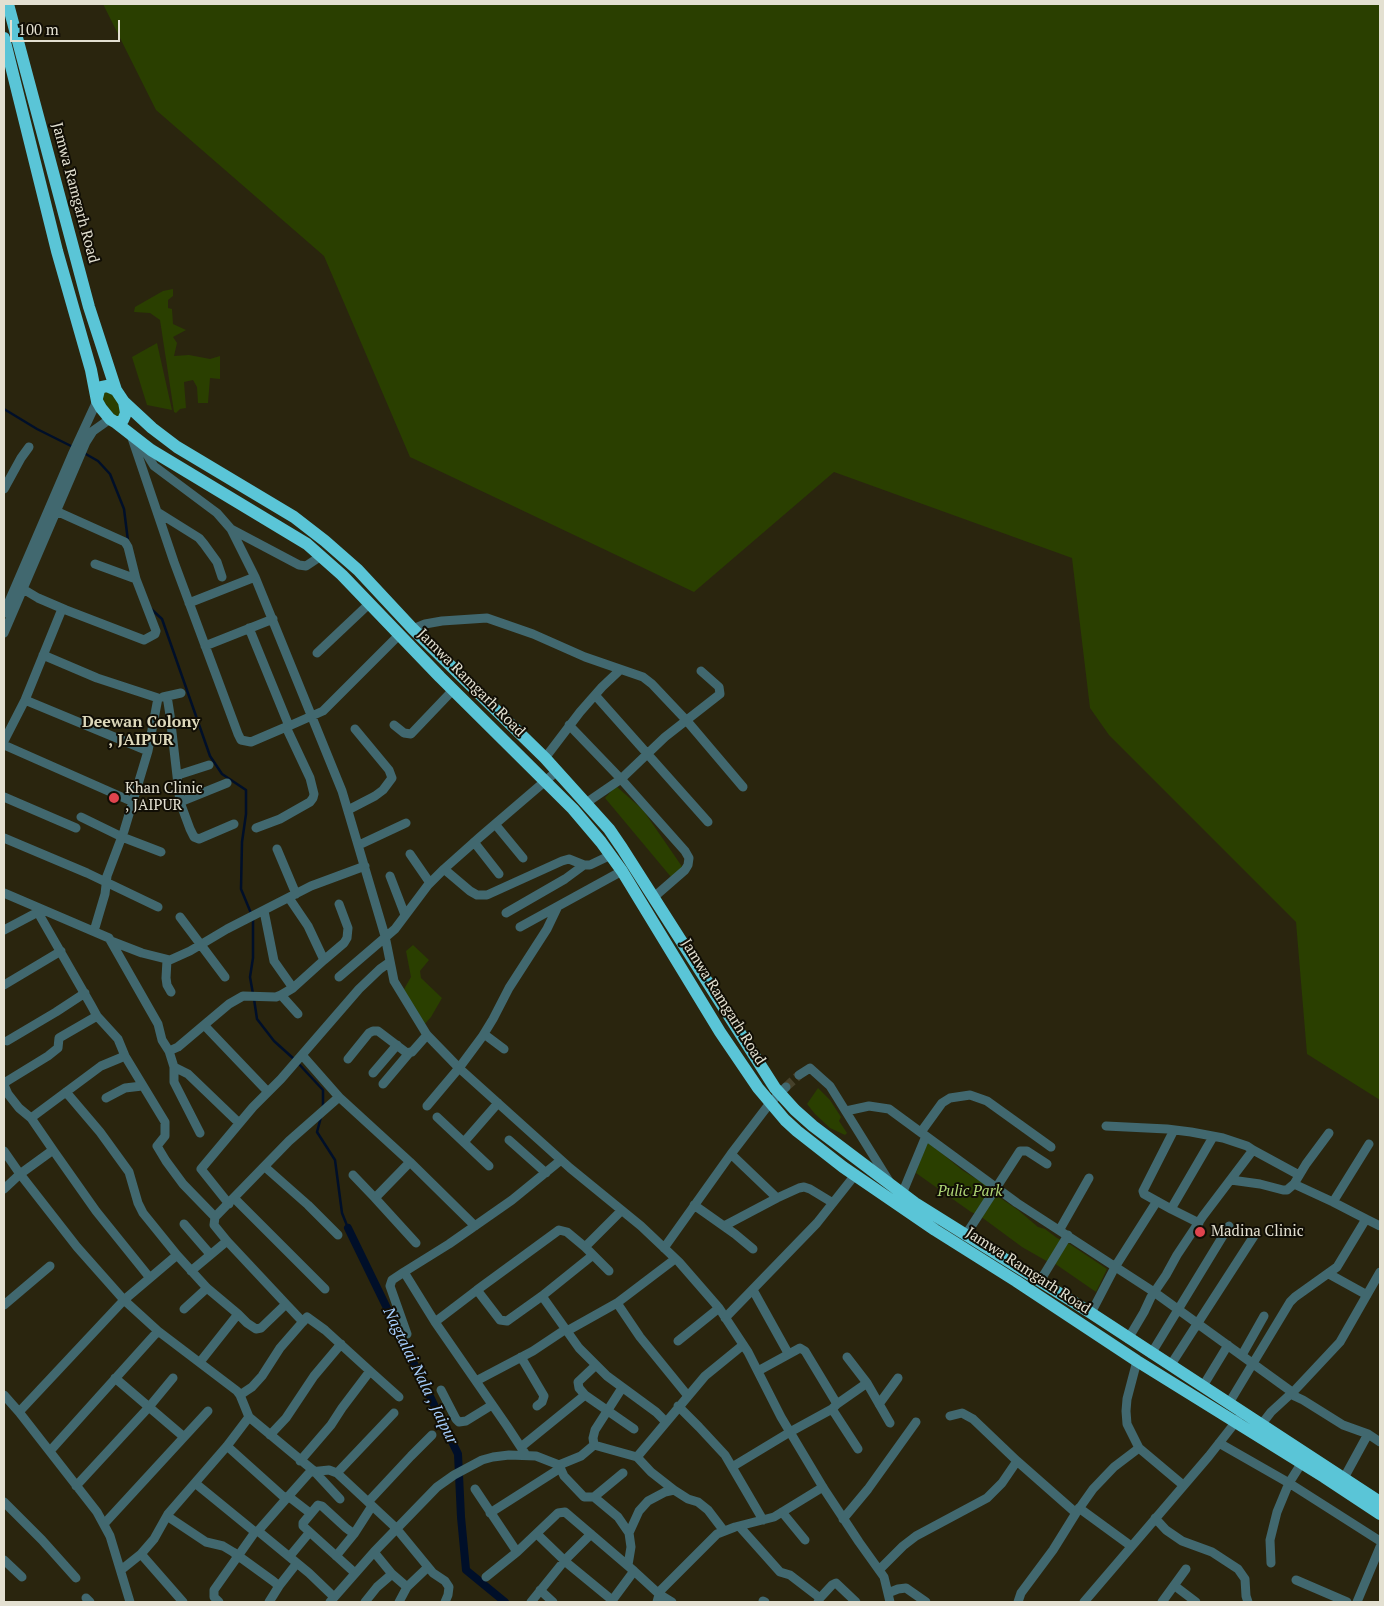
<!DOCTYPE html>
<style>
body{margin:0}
#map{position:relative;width:1384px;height:1606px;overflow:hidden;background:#2a250e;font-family:"PT Serif",serif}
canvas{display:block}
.frame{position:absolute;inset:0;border:5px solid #e3e0d1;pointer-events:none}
.scale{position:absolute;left:10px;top:20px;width:110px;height:22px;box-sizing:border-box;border:2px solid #e3e0d1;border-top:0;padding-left:6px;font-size:15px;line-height:18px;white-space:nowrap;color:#e3e0d1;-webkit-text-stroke:4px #110e05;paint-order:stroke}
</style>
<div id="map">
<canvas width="1384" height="1606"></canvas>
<div class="frame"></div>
<div class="scale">100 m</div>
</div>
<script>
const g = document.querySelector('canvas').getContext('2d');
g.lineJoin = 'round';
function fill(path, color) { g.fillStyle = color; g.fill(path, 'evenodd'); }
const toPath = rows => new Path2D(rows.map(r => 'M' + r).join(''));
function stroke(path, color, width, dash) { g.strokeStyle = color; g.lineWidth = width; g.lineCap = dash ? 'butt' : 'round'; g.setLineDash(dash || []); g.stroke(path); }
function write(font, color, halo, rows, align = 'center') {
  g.font = font + ' "PT Serif",serif'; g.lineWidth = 4; g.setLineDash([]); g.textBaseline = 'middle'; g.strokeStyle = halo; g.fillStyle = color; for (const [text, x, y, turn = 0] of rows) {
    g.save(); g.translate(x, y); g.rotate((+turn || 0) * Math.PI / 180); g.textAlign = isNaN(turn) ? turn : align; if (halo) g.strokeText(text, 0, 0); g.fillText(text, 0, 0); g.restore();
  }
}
fill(toPath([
 [103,4,1380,4,1380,1100,1307,1054,1296,922,1109,735,1090,708,1072,558,834,472,694,592,410,457,324,256,156,110],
 [173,289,173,296,168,300,168,308,172,309,173,324,186,330,173,337,177,343,174,356,189,355,210,359,220,356,220,379,210,378,208,403,198,403,197,387,193,380,184,382,186,408,180,409,176,413,174,412,160,320,150,313,134,312,135,307,163,291],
 [157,343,172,410,147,405,132,357],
 [106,387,123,403,119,421,98,394],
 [616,786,643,810,683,868,671,877,605,798],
 [413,945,429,960,420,971,421,978,442,998,431,1017,422,1027,403,991,411,977,406,951],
 [818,1088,830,1100,841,1117,839,1121,847,1133,845,1135,830,1128,815,1114,807,1104],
 [927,1141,962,1170,988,1186,988,1194,976,1214,971,1212,916,1173],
 [996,1195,1018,1210,1038,1227,1045,1229,1057,1238,1068,1243,1107,1269,1096,1292,1054,1263,1050,1263,1022,1247,980,1216]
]), '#2a3f00');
stroke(toPath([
 [4,409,37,429,73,447],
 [84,453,98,461,110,474,124,509,128,541],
 [150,608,162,619,210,756,222,774,246,790,246,814,242,842,241,889,253,918,253,958,250,977,253,994],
 [254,999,257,1019,274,1041,294,1059],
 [298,1063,323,1090,323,1107],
 [321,1117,317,1132,335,1160,342,1213,348,1228]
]), '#000f29', 2.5);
stroke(toPath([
 [348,1228,458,1454,461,1517,466,1570,505,1602]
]), '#000f29', 8);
stroke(toPath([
 [786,1087,799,1075]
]), '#46412b', 9, [9, 4.5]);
stroke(toPath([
 [131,435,174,562,238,734,241,740,251,742,286,727,310,778,314,794,313,798,310,802,280,819,256,828],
 [144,445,146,453,154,466,217,513,231,529,255,577,342,791,385,936,394,981,427,1035,459,1068,570,1168,641,1226,679,1262,719,1308,748,1352,781,1417,824,1489,859,1542,884,1577,890,1602],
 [4,489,21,458,29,447],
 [56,511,125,542,128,547,136,579],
 [159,513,199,538,204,544,217,562,222,577],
 [231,529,299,565,306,566,321,556],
 [23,589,38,598,66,610,144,640,155,634,156,631,136,579,95,564],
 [189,603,255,577],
 [4,613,72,455,97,401],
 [249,628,289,726,286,727],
 [413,629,425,624,442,621,487,618,533,634,585,657,643,677,652,684,687,721,743,787],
 [4,633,86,442,93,431,110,419],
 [205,646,273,619],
 [317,653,370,603],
 [43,655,97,678,158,698,148,751,124,831,107,876,105,894,94,931],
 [595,695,708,822],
 [167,696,170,715,180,802,190,829,194,837,199,839,234,824],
 [163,697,181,693],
 [25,700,148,751],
 [394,725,404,733,411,734,453,690],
 [569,725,621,779,685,851,689,858,688,865,685,870,654,897],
 [289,726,323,711,400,634],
 [4,741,25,700,62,609],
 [4,745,133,802],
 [545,758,580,712,602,687,620,670],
 [557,771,480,837,444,869,470,891,477,895,487,895,562,861,569,859,584,865,590,865,611,855],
 [178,775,209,765],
 [4,797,76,828],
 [180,802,227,783],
 [586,803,621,779,665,737,720,694,719,687,701,671],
 [348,810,375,796,383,790,392,778,389,770,355,729],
 [81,817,122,837,161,852],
 [495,824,523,858],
 [4,838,87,873,158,907],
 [474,842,499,874],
 [359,845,406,823],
 [277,849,296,894],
 [410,854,430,883],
 [390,876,405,915],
 [4,893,109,938,158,1024,162,1040,169,1051,178,1047,204,1025,268,1092],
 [37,907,40,916,91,1005,97,1016,118,1039,125,1056,165,1122,165,1136,157,1146,166,1161,183,1184,215,1217,214,1225,227,1241,286,1304],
 [264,911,274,961,293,988],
 [506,913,565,879,584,865],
 [180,917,225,977],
 [520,927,622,871],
 [4,930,38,912],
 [111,941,142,953,170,960,190,951,227,929,311,886,365,866],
 [167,960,166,978,167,985,171,992],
 [324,960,344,943,347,938,348,928,339,904],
 [339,977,395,929,428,885,444,869],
 [4,985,61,951],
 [281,995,298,1014],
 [204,1025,229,1004,243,996,276,997,281,995,293,988,324,960,308,926,289,898],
 [484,1034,504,1049],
 [7,1041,56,1012,85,993],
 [169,1051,174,1067,174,1082,200,1133],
 [302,1055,339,1097],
 [348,1059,369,1033,373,1031,378,1031,407,1053,412,1052,427,1035],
 [174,1067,188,1074,239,1123],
 [373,1073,397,1045],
 [799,1075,810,1068,830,1086,889,1181],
 [4,1083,48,1056,58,1048,59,1038,97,1016],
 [383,1084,410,1052],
 [4,1085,8,1094,19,1108,31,1118,53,1150,20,1174,4,1189],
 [66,1092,100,1132,129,1172,138,1203,143,1213,177,1255],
 [106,1098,125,1088,142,1086],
 [427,1106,459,1068,482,1037,493,1019,509,988,547,929,558,906],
 [846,1111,869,1106,889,1109,1017,1203,1154,1292,1292,1392],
 [437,1117,489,1166],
 [31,1118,101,1066,125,1056],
 [1106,1126,1167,1129,1191,1132,1223,1138,1247,1146,1253,1150],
 [1174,1130,1143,1191,1144,1194,1171,1209,1213,1137],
 [921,1132,942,1103,950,1098,970,1095,987,1101,1051,1147],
 [1329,1133,1306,1164,1294,1184,1333,1202,1366,1219],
 [509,1140,546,1173],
 [464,1142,498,1103],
 [53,1150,96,1211,150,1278],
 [4,1151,20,1174,77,1247,124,1300,158,1331,237,1391,240,1395,249,1417],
 [265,1167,308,1205,338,1235],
 [353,1175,375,1198],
 [1231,1180,1260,1184,1283,1190,1287,1190,1294,1184],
 [902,1194,926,1136],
 [234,1198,325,1289],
 [777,1198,799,1188,804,1187,810,1189,833,1203],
 [1333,1202,1369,1144],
 [229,1204,201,1169,253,1107,281,1079,359,989,380,969,390,962],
 [694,1205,735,1234,753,1249],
 [1171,1209,1199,1223],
 [215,1217,289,1141,339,1097,410,1162],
 [184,1224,210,1254],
 [724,1226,777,1198,731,1154],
 [1060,1229,1089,1178],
 [965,1236,1020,1151,1027,1151,1047,1164],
 [416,1243,375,1198,410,1162,475,1226],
 [585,1247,567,1232,559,1230,477,1290,500,1320,507,1321,542,1296,593,1255,585,1247,621,1211],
 [664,1248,731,1154,770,1103,786,1087],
 [593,1255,609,1271],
 [675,1259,617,1303,640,1337,688,1396],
 [191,1271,227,1241],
 [404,1272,392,1280,390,1286,407,1334],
 [1329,1274,1367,1295],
 [1040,1281,1068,1235],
 [753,1290,788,1353],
 [542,1296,579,1348,607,1376,656,1412,666,1422],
 [4,1305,50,1266],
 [184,1309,207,1288],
 [1091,1313,1115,1267,1157,1201],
 [238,1314,247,1323,256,1329,261,1328,286,1304,303,1322],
 [725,1318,817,1223,855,1175],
 [435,1322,477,1290],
 [567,1331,617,1303],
 [1128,1339,1144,1312,1151,1297,1166,1275,1177,1255,1203,1216,1253,1150,1299,1175],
 [678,1341,719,1308],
 [1151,1354,1229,1226],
 [1242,1355,1264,1316],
 [521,1357,544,1396,542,1402,537,1406],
 [847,1357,867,1383,890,1423],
 [1137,1361,1127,1399,1126,1411,1127,1424,1139,1448],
 [1170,1366,1254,1236],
 [370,1371,399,1397],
 [115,1378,184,1437],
 [476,1381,533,1351,566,1329],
 [1203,1386,1228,1345],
 [441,1390,456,1419,459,1422,466,1421,492,1405],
 [1290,1394,1303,1400,1343,1425,1368,1434,1380,1442],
 [4,1395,19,1412,97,1512,110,1536,130,1602],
 [240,1395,252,1387,262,1376,280,1348,307,1317,325,1330,370,1371,342,1408,331,1425,300,1461],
 [585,1395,579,1388,578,1382,596,1365],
 [1229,1403,1290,1302,1295,1297,1337,1267,1366,1219,1380,1226],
 [837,1404,867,1383],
 [879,1404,898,1378],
 [678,1406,699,1427,725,1455,763,1520],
 [832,1409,858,1449],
 [19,1412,124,1300,177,1255,207,1288,238,1314,200,1362],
 [950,1416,962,1413,973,1419,1017,1461,1076,1513],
 [1261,1425,1271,1412,1295,1390,1340,1342,1380,1272],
 [270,1435,286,1418,314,1376,341,1344],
 [1219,1443,1289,1483,1380,1541],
 [594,1445,593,1438,595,1430,622,1388],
 [521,1447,585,1395,634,1429],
 [50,1451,158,1331],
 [526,1455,507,1426,435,1322,404,1272,449,1244,512,1200,561,1160],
 [637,1457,651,1472,674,1490,688,1499,698,1502,708,1510,724,1531],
 [559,1465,564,1476,584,1497,594,1497,618,1517,629,1533,631,1547,628,1565],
 [732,1467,790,1432,832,1409,837,1404,805,1351,800,1348,758,1371],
 [337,1473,396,1528,433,1573,445,1581,449,1587,448,1595,445,1602],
 [1344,1478,1368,1434],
 [195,1483,255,1532,258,1531,286,1499,227,1446],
 [76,1486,149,1407,173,1378],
 [475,1489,517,1552,558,1513,565,1512,634,1571],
 [288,1496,310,1513],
 [594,1497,623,1473],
 [286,1499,310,1472,329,1470,337,1473,394,1413],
 [4,1502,42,1540,76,1578],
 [368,1502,411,1456,432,1435],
 [1079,1508,1131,1546],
 [782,1512,805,1540],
 [490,1513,559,1469],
 [167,1516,206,1542,223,1546,233,1552,273,1581,279,1586,269,1602],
 [1155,1518,1166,1530,1182,1541,1212,1552,1238,1569,1245,1579,1246,1596,1248,1602],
 [843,1519,868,1489,916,1422],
 [104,1524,208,1411],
 [739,1526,780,1572,790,1575,820,1598,818,1602],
 [258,1531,309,1573,334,1597],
 [629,1533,639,1511,648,1501,665,1492,674,1490],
 [354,1534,372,1506],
 [537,1534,567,1563,612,1600],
 [374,1552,437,1487,454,1475,482,1460,493,1457,509,1455,536,1456,559,1465,581,1456,594,1445,637,1457,705,1376,743,1345],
 [141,1554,183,1602],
 [290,1556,309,1533],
 [336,1556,354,1534,346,1528,322,1506,318,1505,303,1523,303,1526,355,1573],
 [4,1560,22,1577],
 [1271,1563,1270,1540,1277,1512,1289,1483,1301,1464],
 [121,1570,141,1554,154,1539,168,1514,227,1446,249,1417,314,1471,340,1499],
 [879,1570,903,1546,916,1536,987,1498,1002,1483,1017,1461],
 [486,1577,517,1552],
 [1296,1580,1347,1602],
 [279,1586,297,1563],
 [1175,1586,1196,1602],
 [540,1590,553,1602],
 [888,1593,898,1589,906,1588,926,1602],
 [86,1598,90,1602],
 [820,1598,832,1585,836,1583,856,1602],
 [763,1601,765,1602],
 [219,1602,214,1597,214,1590,255,1532],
 [330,1602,374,1552,392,1574,407,1587],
 [365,1602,377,1587,392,1574],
 [399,1602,407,1587,428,1567],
 [531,1602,565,1560,591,1534],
 [611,1602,634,1571,659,1594,672,1602],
 [657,1602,660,1591,717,1534,735,1527,774,1517,823,1487],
 [1018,1602,1021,1593,1053,1550,1076,1513,1093,1489,1114,1467,1139,1448,1183,1485],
 [1084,1602,1209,1456,1238,1419],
 [1162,1602,1186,1569],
 [1357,1602,1380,1547]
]), '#41686f', 9);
stroke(toPath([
 [8,4,89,307,116,390],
 [4,38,57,251,91,370,97,401,101,408,110,419,115,422,120,422,123,420,126,413,124,402,116,390,107,386,102,387,99,390,97,398],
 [124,402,152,428,177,447,294,517,325,541,358,570,413,629,545,758,609,829,622,848,775,1088,795,1110,813,1126,915,1203,1091,1313,1380,1502],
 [115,422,151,450,307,544,342,575,440,677,573,809,601,842,622,871,720,1032,758,1088,785,1120,797,1131,843,1167,935,1230,1016,1281,1137,1361,1324,1477,1380,1514]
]), '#5ac5d7', 12);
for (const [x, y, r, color] of [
 [114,798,6,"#e0444e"],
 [1200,1232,6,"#e0444e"]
]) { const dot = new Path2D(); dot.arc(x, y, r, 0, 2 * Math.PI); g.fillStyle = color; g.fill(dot); stroke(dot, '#110e05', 2); }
write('15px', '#e3e0d1', '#110e05', [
 ["Jamwa Ramgarh Road",75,193,75],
 ["Jamwa Ramgarh Road",471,683,45],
 ["Jamwa Ramgarh Road",723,1002,58],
 ["Jamwa Ramgarh Road",1028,1271,33]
]);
write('15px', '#e3e0d1', '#110e05', [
 ["Khan Clinic",125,789],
 [", JAIPUR",125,806],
 ["Madina Clinic",1211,1232]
], 'left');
write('italic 15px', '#afd676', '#110e05', [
 ["Pulic Park",970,1192]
]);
write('bold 16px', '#ddd8bb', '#110e05', [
 ["Deewan Colony",141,722],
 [", JAIPUR",141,740]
]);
write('italic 16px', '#a6cefd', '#110e05', [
 ["Nagtalai Nala , Jaipur",420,1376,64]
]);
</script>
